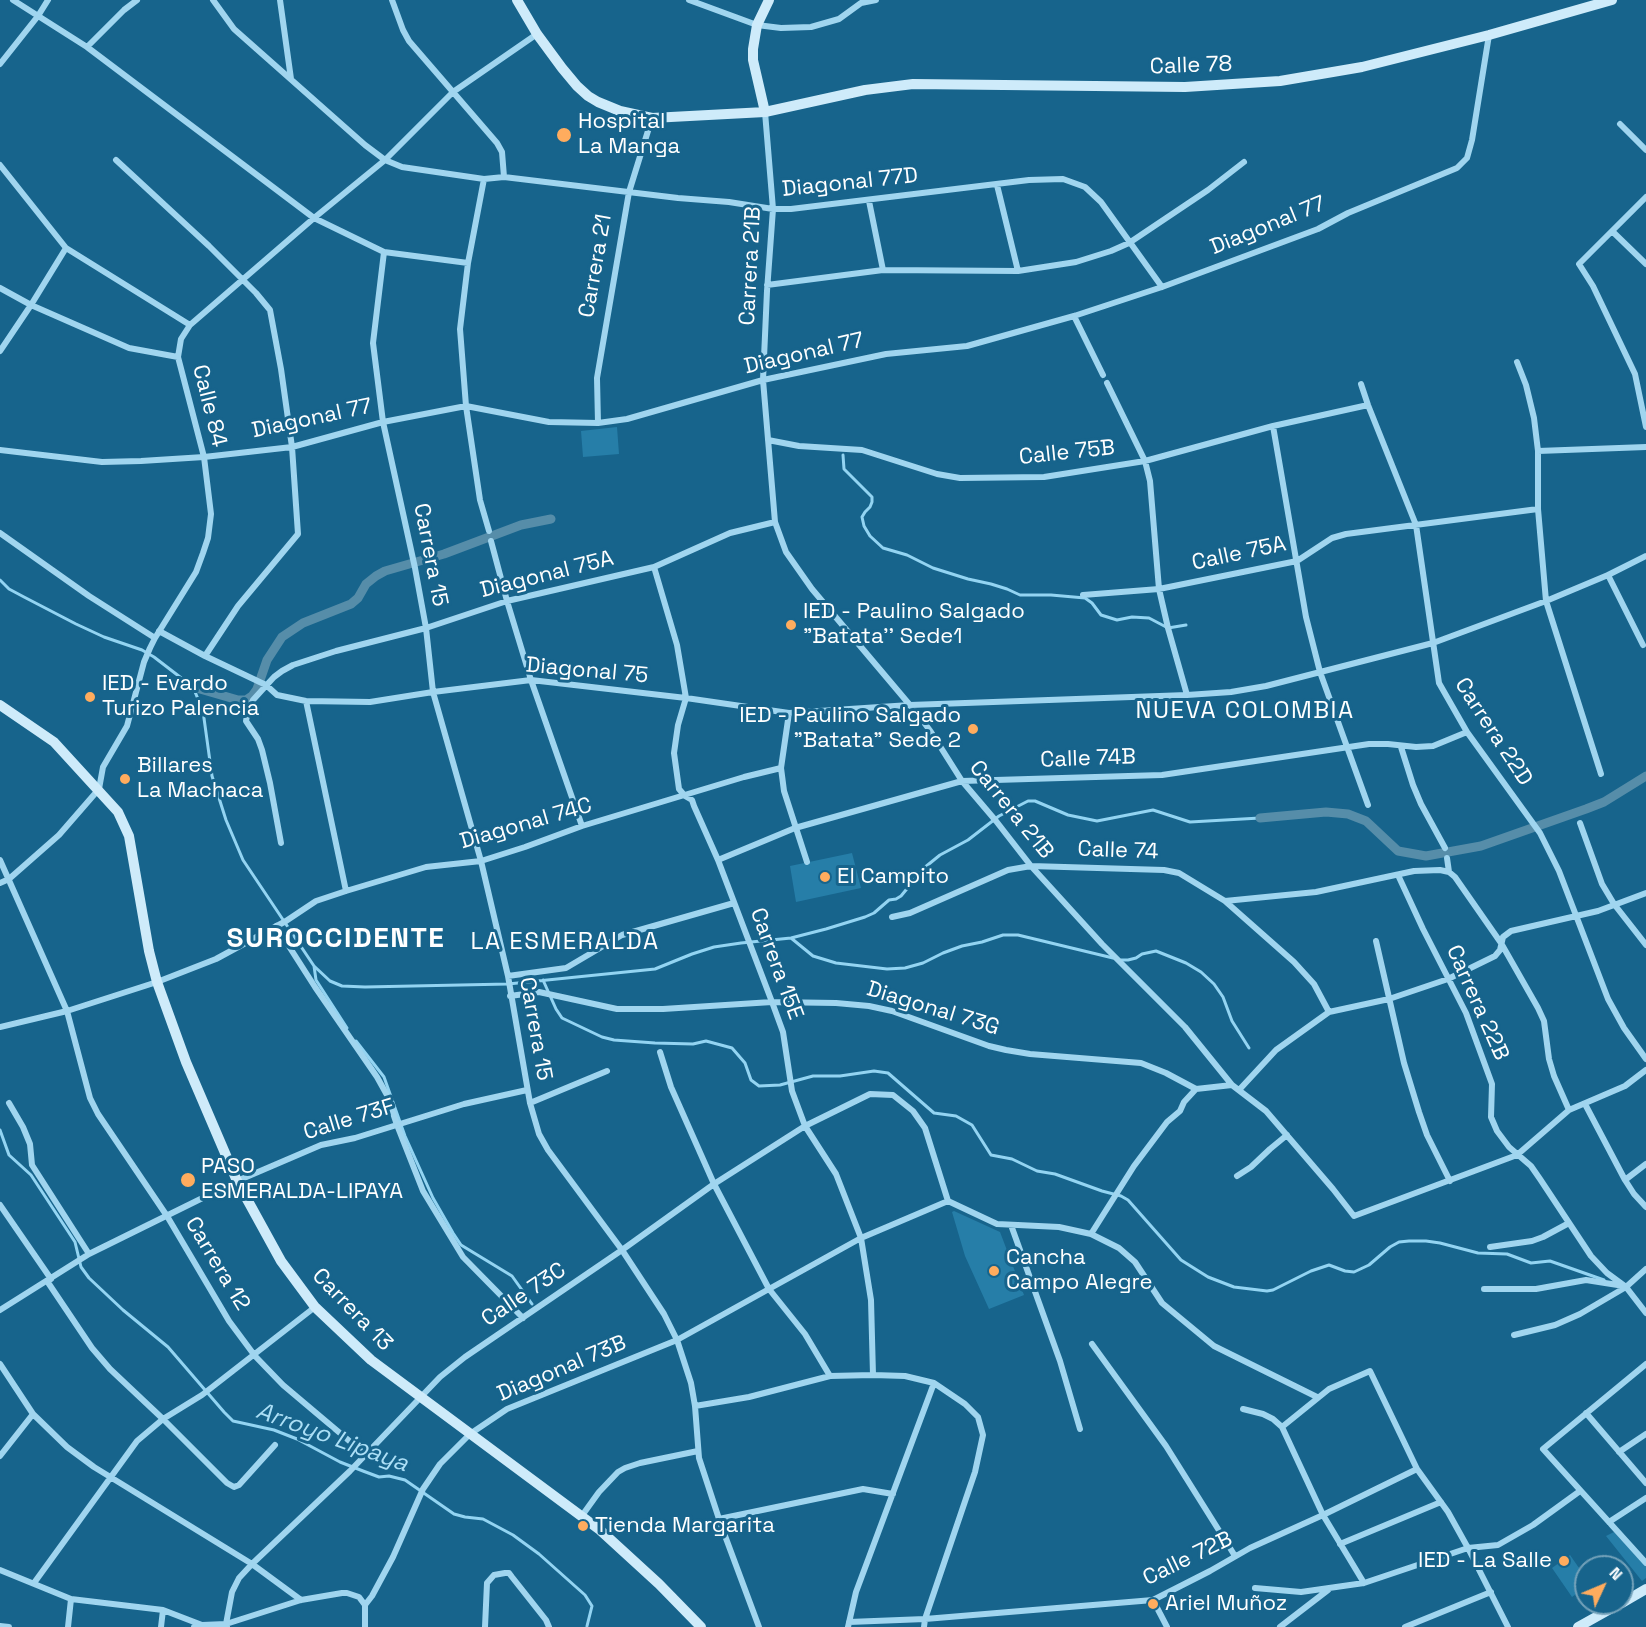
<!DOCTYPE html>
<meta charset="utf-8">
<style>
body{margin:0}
#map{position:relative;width:1646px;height:1627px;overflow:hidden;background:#17648c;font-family:"Space Grotesk",sans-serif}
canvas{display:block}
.north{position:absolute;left:1574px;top:1555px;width:60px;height:60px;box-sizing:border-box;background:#17648c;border:2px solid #74a2ba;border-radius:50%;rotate:46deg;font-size:16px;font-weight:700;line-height:24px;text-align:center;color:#fff}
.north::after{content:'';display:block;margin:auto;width:21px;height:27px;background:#ffac5e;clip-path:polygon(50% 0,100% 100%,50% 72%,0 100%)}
</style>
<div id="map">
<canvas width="1646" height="1627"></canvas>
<div class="north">N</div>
</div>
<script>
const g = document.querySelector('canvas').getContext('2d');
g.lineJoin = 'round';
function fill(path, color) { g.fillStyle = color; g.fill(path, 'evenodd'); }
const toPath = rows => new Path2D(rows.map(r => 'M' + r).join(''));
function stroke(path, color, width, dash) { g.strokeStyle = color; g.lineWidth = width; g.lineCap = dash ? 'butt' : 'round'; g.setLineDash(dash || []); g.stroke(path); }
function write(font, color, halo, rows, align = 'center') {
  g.font = font + ' "Space Grotesk",sans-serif'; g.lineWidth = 6; g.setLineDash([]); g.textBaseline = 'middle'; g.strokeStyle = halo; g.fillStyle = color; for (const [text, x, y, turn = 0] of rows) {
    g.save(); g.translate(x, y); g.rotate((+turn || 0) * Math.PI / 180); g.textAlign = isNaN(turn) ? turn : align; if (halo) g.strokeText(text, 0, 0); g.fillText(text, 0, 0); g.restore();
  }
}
fill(toPath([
 [617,427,619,454,583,457,581,431],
 [852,853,861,888,796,902,790,866],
 [954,1211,1000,1232,1024,1295,989,1309,965,1256,952,1212],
 [1614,1532,1646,1567,1646,1578,1642,1581,1606,1536],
 [1570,1555,1586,1578,1586,1587,1572,1597,1552,1568]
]), '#267ea8');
stroke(toPath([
 [843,455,844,469,872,497,872,502,870,507,865,512,862,517,864,526,870,536,883,548,907,555,933,568,968,579,991,584,1007,589,1020,595,1051,595,1085,598,1092,603,1101,615,1117,620,1132,617,1149,618,1168,628,1186,625],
 [0,580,9,589,24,597,76,624,104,637,142,650,154,657,193,687,203,711,212,776,226,820,243,860,314,966,330,981,342,986,365,987,508,984,655,969,692,954,714,947,741,943,791,938,826,929,865,917,874,913,889,900,896,899,901,896,924,868,940,855,968,840,999,816,1028,801,1035,801,1068,815,1097,821,1153,810,1190,822,1260,818],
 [791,938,813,956,836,963,887,969,905,968,923,963,943,953,962,946,982,942,1003,935,1018,935,1113,958],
 [1121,960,1128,960,1136,958,1142,954,1156,951,1186,963,1201,972,1214,984,1223,997,1232,1021,1249,1048],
 [314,966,316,980,347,1028],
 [543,980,556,1009,562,1018,602,1037,614,1040,655,1043,693,1044,706,1041,732,1048,745,1063,751,1080,759,1086,780,1085,813,1076,840,1076,874,1071,888,1073,934,1113,956,1116,972,1125,991,1155,1012,1159,1037,1171,1055,1174,1102,1191,1121,1196,1128,1200,1181,1260,1208,1277,1234,1287,1267,1291,1273,1290,1311,1271,1329,1265,1345,1271,1354,1272,1369,1265,1390,1247,1399,1242,1409,1241,1426,1241,1440,1243,1478,1253,1507,1254,1531,1263,1550,1261,1604,1280],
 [356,1041,384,1077,405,1136,433,1198,453,1233,461,1245,512,1276,532,1304],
 [0,1130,9,1155,31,1175,75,1242,81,1267,89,1278,123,1310,168,1347,224,1412,233,1421,274,1430,297,1439,340,1462,363,1471,379,1477,389,1476,405,1480,454,1514,465,1517,483,1519,513,1535,539,1554,585,1595,592,1606,587,1626]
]), '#93d4f2', 3);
stroke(toPath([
 [193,687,238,700,246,700,252,696,257,689,267,660,282,637,303,623,351,604,358,598,366,584,376,576,385,571,444,554,521,525,551,519],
 [1260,818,1326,812,1348,814,1366,821,1398,851,1426,856,1481,846,1586,809,1604,802,1646,776]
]), '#568da9', 9);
stroke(toPath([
 [13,0,87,47,314,218,384,252,468,263],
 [213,0,234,29,365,145,385,160,402,167,484,179,504,177,678,198,729,202,773,209,791,209,1029,180,1063,179,1085,187,1101,202,1162,287],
 [280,0,291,79],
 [392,0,403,30,409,41,497,143,502,152,504,177],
 [689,0,757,25,781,28,811,27,839,19,861,3,876,0],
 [87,47,124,10,137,0],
 [0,64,38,16,48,0],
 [765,112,773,209,767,291,763,380,775,522,786,552,812,589,920,717,931,732,962,781,996,821,1031,866,1102,944,1185,1027,1232,1085,1266,1111,1333,1189,1354,1216,1517,1155,1569,1110,1625,1086,1646,1070],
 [1620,124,1646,150],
 [116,160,209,246,256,293,270,310,281,369,292,447,298,534,238,606,205,656],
 [0,165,66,248,190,325],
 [484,179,468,263,460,329,466,406,480,500,489,531],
 [997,185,1018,271],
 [1646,197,1579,264,1593,286,1635,374,1646,427],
 [869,201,883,270],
 [1613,232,1646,264],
 [384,252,373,343,383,422,415,568,426,628,433,692,481,861,508,976,530,1103,539,1134,548,1150,622,1250,664,1314,677,1340,691,1383,695,1406,699,1458,721,1525,759,1627],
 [767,285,883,270,1018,271,1076,262,1111,251,1129,243,1208,190,1244,162],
 [0,288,31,305,129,348,178,357],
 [1074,316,1103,375],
 [0,351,31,305,66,248],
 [1517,362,1526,385,1534,418,1538,451,1538,509,1546,601,1601,774],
 [1107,383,1145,461,1150,481,1159,589,1168,628,1187,695],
 [1361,384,1368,405,1416,525,1439,683,1467,732,1540,833,1559,871,1608,999,1624,1028,1646,1059],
 [598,423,597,378,629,192,652,118],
 [1273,426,1306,617,1320,672,1368,805],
 [768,440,799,446,862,450,937,474,960,478,1044,477,1145,461,1273,426,1368,405],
 [0,450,102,462,141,461,204,457,292,447,383,422,466,406,549,422,598,423,627,419,763,380,886,354,967,346,1074,316,1162,287,1318,229,1348,213,1457,168,1467,158,1472,140,1489,35],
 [1538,451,1646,447],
 [0,533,89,596,155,638],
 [491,541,507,601,531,680,582,826],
 [654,567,677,645,686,698,678,725,674,753,679,789,685,796,692,800,694,806,718,860,772,1002,783,1032,792,1091,805,1126,836,1174,861,1238,871,1300,873,1375],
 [1608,575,1643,645],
 [1083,595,1159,589,1297,561,1332,538,1346,534,1538,509],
 [159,631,205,656,266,685,277,695,306,701,370,702,433,692,531,680,686,698,789,713,910,705,1187,695,1231,692,1266,686,1433,643,1546,601,1608,575,1646,556],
 [306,701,346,891],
 [789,713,781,768,784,791,807,862],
 [1401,747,1413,785,1421,804,1445,848],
 [1580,823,1602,884,1614,904,1646,945],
 [281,843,270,783,262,750,258,739,246,721,248,710,253,700,274,677,282,671,293,665,336,651,426,628,507,601,654,567,730,533,775,522],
 [1447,858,1449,872,1455,877,1501,943,1538,1008,1544,1021,1549,1059,1554,1076,1569,1110],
 [0,860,67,1011,90,1098,98,1114,167,1216,229,1321,255,1356,283,1385,366,1455],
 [718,860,795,828,962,781,1162,775,1369,744,1388,744,1416,747,1433,746,1467,732],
 [1398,875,1423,929,1466,1013,1492,1084,1491,1117,1497,1131,1509,1147,1531,1166,1540,1179,1591,1256,1607,1273,1626,1287,1646,1313],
 [0,883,9,879,59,835,99,789,103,767,127,726,144,662,150,648,155,638,196,572,203,553,208,538,211,514,204,457,178,357,181,339,190,325,314,218,385,160,453,92,537,34],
 [1225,901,1294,962,1314,984,1329,1012],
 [892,917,910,913,1008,870,1031,866,1164,870,1179,873,1225,901,1316,892,1414,871,1440,870,1449,872],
 [276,926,315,987,377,1077,387,1095,397,1125,423,1191,463,1257,523,1318],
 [1376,941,1404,1063,1419,1112,1427,1135,1450,1181],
 [508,976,566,968,622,935,734,903],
 [510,996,539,992,617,1009,663,1009,772,1002,836,1003,869,1006,892,1011,989,1046,1006,1050,1030,1054,1141,1063,1166,1073,1196,1089,1232,1085],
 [0,1027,67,1011,157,982,216,959,286,921,316,901,346,891,426,867,481,861,525,847,582,826,744,777,781,768],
 [660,1052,671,1087,714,1184,769,1289,805,1334,830,1376],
 [1239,1090,1276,1050,1329,1012,1389,999,1448,979,1495,956,1500,950,1503,937,1511,931,1598,911,1646,893],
 [9,1103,23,1127,30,1144,32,1165,89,1254],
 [530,1103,607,1071],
 [1585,1104,1625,1180,1634,1194,1646,1207],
 [1237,1176,1251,1167,1270,1149,1287,1135],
 [1625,1180,1646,1164],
 [948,1201,997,1224,1059,1227,1091,1234,1119,1248,1135,1262,1162,1303,1214,1346,1317,1397],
 [0,1205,51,1279],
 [1011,1225,1060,1361,1080,1429],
 [1091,1234,1134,1166,1167,1122,1180,1111,1184,1102,1196,1089],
 [1490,1247,1532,1241,1543,1237,1569,1223],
 [47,1281,92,1348,110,1369,163,1419,227,1483,234,1487,239,1485,275,1445],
 [1484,1289,1536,1289,1586,1280,1624,1286],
 [0,1310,89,1254,237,1181,321,1145,355,1138,464,1104,527,1090],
 [1514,1335,1555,1325,1580,1314,1626,1287,1646,1269],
 [1092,1344,1166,1446,1235,1556],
 [0,1364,33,1414,67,1447,94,1467,252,1564,301,1600],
 [1646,1364,1543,1449,1646,1563],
 [695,1406,749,1397,830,1376,873,1375,905,1376,934,1383,965,1404,978,1417,983,1435,975,1472,925,1619,924,1627],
 [1243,1409,1263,1414,1273,1419,1282,1427,1323,1515,1364,1583],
 [1586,1413,1646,1483],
 [1282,1427,1329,1389,1370,1371,1417,1469,1448,1512,1468,1548,1508,1627],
 [1619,1452,1646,1434],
 [0,1456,33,1414],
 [581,1517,599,1492,618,1472,625,1468,640,1463,698,1451],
 [719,1519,863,1489,893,1494],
 [1609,1522,1646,1498],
 [1340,1544,1441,1502],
 [0,1570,71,1599,163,1610,202,1625],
 [34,1583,137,1441,163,1419,202,1395,315,1307],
 [1255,1588,1301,1592,1364,1583,1468,1548,1498,1545,1533,1525,1580,1491],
 [1153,1600,1167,1627],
 [365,1605,372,1596,393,1557,423,1489,440,1464,470,1434,507,1409,677,1340,861,1238,948,1201],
 [365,1605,365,1627],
 [849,1622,925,1619,1153,1600,1210,1571,1250,1548,1323,1515,1417,1469],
 [0,1626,9,1627],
 [68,1627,71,1599],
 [161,1627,163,1610],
 [194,1627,202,1625,226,1624,301,1600,342,1593,347,1593,359,1597,365,1605],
 [227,1627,226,1624,232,1592,239,1578,252,1564,350,1471,440,1377,465,1357,622,1250,714,1184,805,1126,870,1094,893,1095,913,1111,925,1128,948,1201],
 [485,1627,487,1583,494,1575,505,1573,509,1573,512,1577,546,1620,549,1627],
 [848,1627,856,1592,934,1383],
 [1280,1627,1328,1590],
 [1405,1627,1491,1592]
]), '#a0d5ef', 6);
stroke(toPath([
 [517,0,537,34,562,68,577,86,588,96,598,102,620,111,652,118,765,112,865,90,913,84,1185,87,1280,81,1362,67,1489,35,1612,0],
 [765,112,753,60,753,49,757,25,769,0],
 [0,705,54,742,118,812,129,836,149,951,157,982,186,1062,237,1181,281,1261,315,1307,371,1360,600,1530,659,1584,701,1627],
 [1622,1603,1646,1589],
 [1578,1627,1621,1603]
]), '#ceebfa', 10);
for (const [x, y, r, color] of [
 [564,135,8,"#ffac5e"],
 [791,625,6,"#ffac5e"],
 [90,697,6,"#ffac5e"],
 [973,729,6,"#ffac5e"],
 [125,779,6,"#ffac5e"],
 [825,877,6,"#ffac5e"],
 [188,1180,8,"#ffac5e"],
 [994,1271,6,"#ffac5e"],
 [583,1526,6,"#ffac5e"],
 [1564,1561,6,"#ffac5e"],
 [1153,1604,6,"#ffac5e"]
]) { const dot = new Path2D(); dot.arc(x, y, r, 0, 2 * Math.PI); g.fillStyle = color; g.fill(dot); stroke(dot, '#17648c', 2); }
write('22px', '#fff', '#17648c', [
 ["Calle 78",1191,66,-2],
 ["Diagonal 77D",850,183,-6],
 ["Diagonal 77",1268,226,-22],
 ["Carrera 21",596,266,-80],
 ["Carrera 21B",751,266,-87],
 ["Diagonal 77",804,354,-13],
 ["Calle 84",209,406,76],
 ["Diagonal 77",312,419,-12],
 ["Calle 75B",1067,453,-6],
 ["Calle 75A",1239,554,-12],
 ["Carrera 15",430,555,79],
 ["Diagonal 75A",547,575,-14],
 ["Diagonal 75",587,671,5],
 ["Carrera 22D",1493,732,57],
 ["Calle 74B",1088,759,-2],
 ["Carrera 21B",1011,810,51],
 ["Diagonal 74C",526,824,-16],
 ["Calle 74",1118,851,2],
 ["Carrera 15E",776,964,70],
 ["Carrera 22B",1477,1003,66],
 ["Diagonal 73G",933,1009,17],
 ["Carrera 15",535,1029,80],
 ["Calle 73F",349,1120,-17],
 ["Carrera 12",217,1264,59],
 ["Calle 73C",524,1295,-34],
 ["Carrera 13",352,1310,46],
 ["Diagonal 73B",562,1369,-23],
 ["Calle 72B",1188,1559,-26]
]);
write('22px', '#fff', '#17648c', [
 ["Hospital",578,122],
 ["La Manga",578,147],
 ["IED - Paulino Salgado",803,612],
 ["\"Batata'' Sede1",803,637],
 ["IED - Evardo",102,684],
 ["Turizo Palencia",102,709],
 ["IED - Paulino Salgado",961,716,"right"],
 ["\"Batata\" Sede 2",961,741,"right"],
 ["Billares",137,766],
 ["La Machaca",137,791],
 ["El Campito",837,877],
 ["PASO",201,1167],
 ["ESMERALDA-LIPAYA",201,1192],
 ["Cancha",1006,1258],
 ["Campo Alegre",1006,1283],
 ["Tienda Margarita",595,1526],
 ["IED - La Salle",1552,1561,"right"],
 ["Ariel Muñoz",1165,1604]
], 'left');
g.letterSpacing = '1.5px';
write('24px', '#fff', '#17648c', [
 ["NUEVA COLOMBIA",1245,711],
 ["LA ESMERALDA",565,942]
]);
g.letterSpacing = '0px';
write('italic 24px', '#acdff6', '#17648c', [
 ["Arroyo Lipaya",332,1438,20]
]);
g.letterSpacing = '1.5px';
write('bold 28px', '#fff', '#17648c', [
 ["SUROCCIDENTE",336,939]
]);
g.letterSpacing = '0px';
</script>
